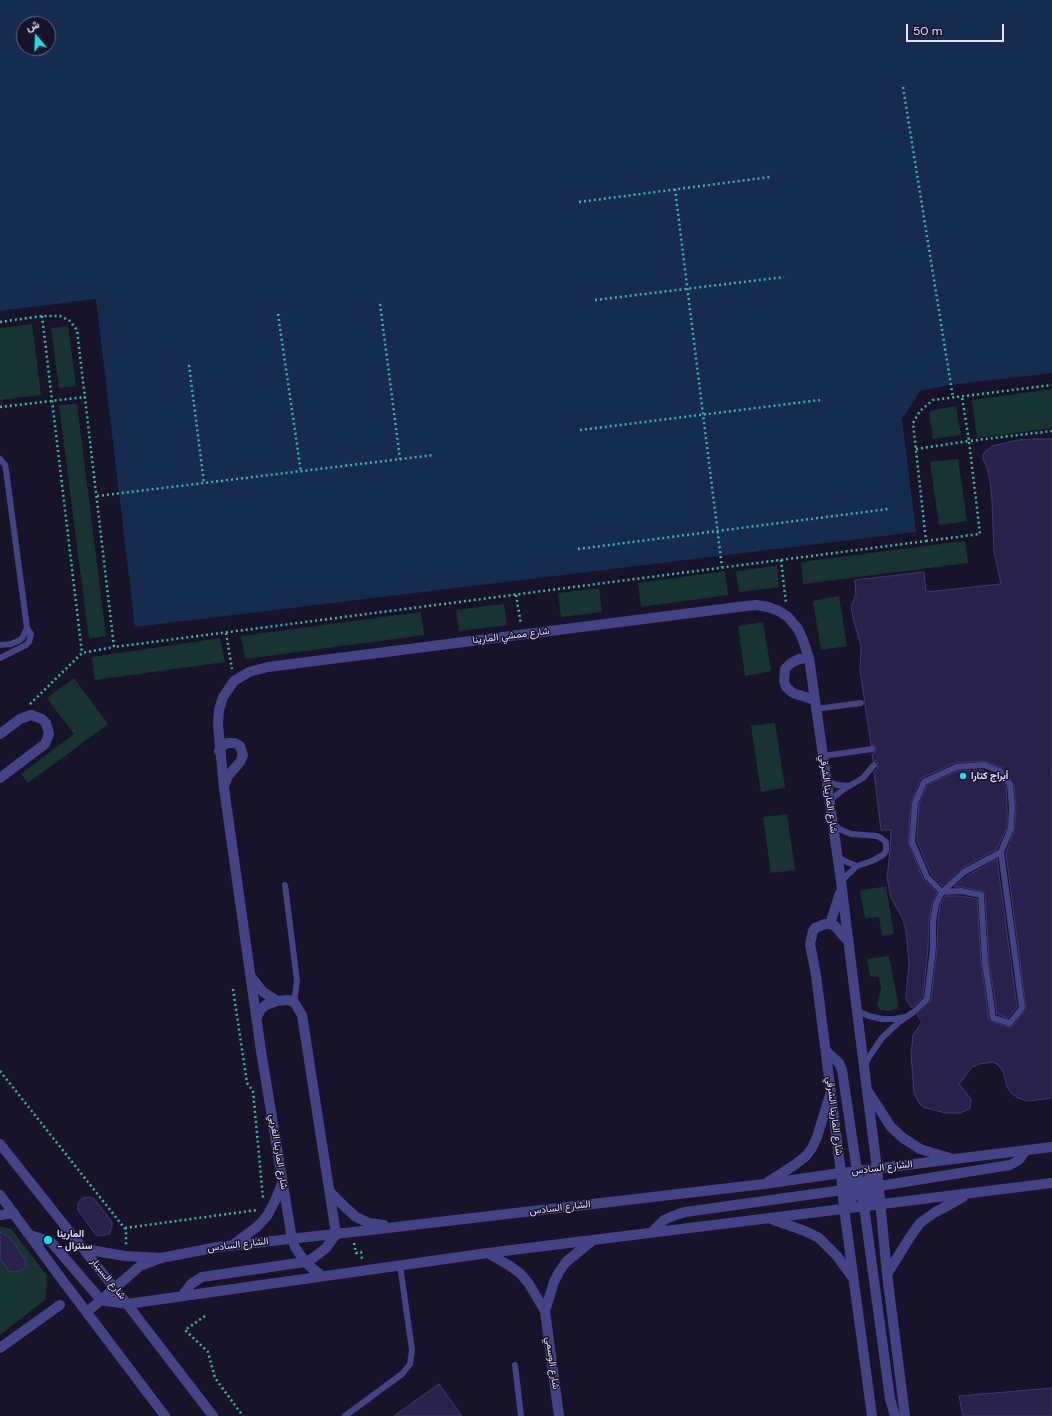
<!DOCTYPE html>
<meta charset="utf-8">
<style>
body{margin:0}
#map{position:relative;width:1052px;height:1416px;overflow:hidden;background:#17142a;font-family:"DM Sans",Vazirmatn,sans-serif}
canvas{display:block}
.north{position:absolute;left:16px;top:16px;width:40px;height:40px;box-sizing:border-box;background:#17142a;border:1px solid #69667e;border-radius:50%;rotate:341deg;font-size:11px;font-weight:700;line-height:16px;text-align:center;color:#e3e0fc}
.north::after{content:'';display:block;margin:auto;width:14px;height:18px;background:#1edcea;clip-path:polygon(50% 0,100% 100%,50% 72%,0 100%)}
.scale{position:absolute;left:906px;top:24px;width:98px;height:18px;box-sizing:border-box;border:2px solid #e3e0fc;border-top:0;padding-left:5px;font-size:12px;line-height:14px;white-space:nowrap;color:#e3e0fc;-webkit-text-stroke:3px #17142a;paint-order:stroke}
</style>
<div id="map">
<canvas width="1052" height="1416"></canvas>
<div class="north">ش</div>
<div class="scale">50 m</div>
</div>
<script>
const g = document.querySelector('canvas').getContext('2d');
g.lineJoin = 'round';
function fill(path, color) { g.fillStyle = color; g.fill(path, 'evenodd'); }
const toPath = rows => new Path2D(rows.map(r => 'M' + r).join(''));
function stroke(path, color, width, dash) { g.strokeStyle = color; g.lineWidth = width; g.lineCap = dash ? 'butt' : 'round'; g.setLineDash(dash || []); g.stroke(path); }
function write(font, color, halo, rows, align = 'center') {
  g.font = font + ' "DM Sans",Vazirmatn,sans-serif'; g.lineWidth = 3; g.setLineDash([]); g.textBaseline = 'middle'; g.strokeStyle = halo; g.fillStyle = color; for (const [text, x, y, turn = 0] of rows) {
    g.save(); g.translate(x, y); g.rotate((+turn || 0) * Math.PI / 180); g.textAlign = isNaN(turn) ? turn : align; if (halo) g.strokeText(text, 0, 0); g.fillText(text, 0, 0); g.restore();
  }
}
fill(toPath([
 [32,324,41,395,0,400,0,328],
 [68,326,76,386,59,388,51,328],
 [1052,389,1052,428,977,438,972,400],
 [77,404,106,636,89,639,59,405],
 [956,406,961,435,933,439,929,411],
 [958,459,967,521,939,525,930,462],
 [965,541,968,563,803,584,801,562],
 [777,566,779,587,739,592,736,571],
 [725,571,728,595,641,607,638,583],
 [599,588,602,612,561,617,558,593],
 [839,596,847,646,821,650,813,601],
 [504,604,507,625,459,631,456,610],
 [421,612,424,635,245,659,241,636],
 [763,622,771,671,745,676,738,626],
 [220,638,225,662,95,680,92,657],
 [74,678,108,724,28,783,21,774,74,734,47,698],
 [775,723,785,788,761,792,751,726],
 [787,814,795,870,771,873,763,817],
 [886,886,894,934,882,936,879,917,865,919,860,891],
 [889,956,898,1003,897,1008,889,1011,880,1010,877,1004,881,988,879,977,870,976,867,959],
 [0,1226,11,1229,47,1275,46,1299,0,1335]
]), '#173432');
fill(toPath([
 [0,0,1052,0,1052,373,950,385,920,391,902,419,916,532,135,627,96,299,0,311],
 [24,24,48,24,48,48,24,48]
]), '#152c4e');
const building = toPath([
 [1034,439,1052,439,1052,1098,1028,1101,1018,1098,1011,1093,1007,1087,1003,1071,998,1065,993,1062,979,1064,972,1067,959,1084,971,1099,970,1108,961,1113,945,1113,923,1107,919,1103,914,1093,911,1054,913,1035,922,1022,917,1015,931,1000,937,948,938,922,940,905,945,896,961,896,977,899,981,962,989,1021,1009,1027,1012,1027,1026,1009,1006,853,1015,828,1016,807,1014,785,1003,768,984,761,954,763,922,778,920,780,911,802,908,842,923,879,937,893,932,903,929,921,928,948,923,997,912,1008,906,1000,906,995,909,964,906,930,902,917,891,898,887,877,890,851,891,830,881,830,874,772,878,768,878,764,877,761,873,761,872,754,875,752,876,749,875,746,871,745,860,670,861,646,853,618,851,606,856,595,855,580,924,572,926,592,1001,584,994,552,992,500,990,481,987,468,983,459,983,454,986,451,992,446,1018,440,1034,439],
 [983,770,997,775,1006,787,1007,807,1007,827,997,849,962,868,942,886,931,874,917,841,919,804,927,785,957,771,983,770],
 [997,859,1017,1007,1008,1018,997,1014,989,962,985,893,982,891,962,887,954,887,967,876,997,859],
 [90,1197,95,1200,112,1222,112,1228,109,1234,101,1236,96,1235,78,1210,78,1204,82,1198,90,1197],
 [0,1232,9,1237,25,1259,26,1265,22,1270,15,1272,9,1271,0,1258,0,1232],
 [439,1384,462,1416,394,1416,439,1384],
 [1052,1388,1052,1416,963,1416,959,1396,1052,1388]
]);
fill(building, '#28224a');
stroke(building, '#403674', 1);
stroke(toPath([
 [903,87,953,398],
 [675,189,722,567],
 [579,202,770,177],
 [595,300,784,277],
 [380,304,400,459],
 [278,314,301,472],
 [42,316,82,653],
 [0,322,42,316,60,316,70,321,77,330,114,647,926,541,913,423,920,411,933,400,1052,385],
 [189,365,204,483],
 [0,407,85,397],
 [580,430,820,400],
 [916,449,969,441,962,397],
 [97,496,434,455],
 [926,541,980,534,969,441,1052,431],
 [578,549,888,509],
 [781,560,786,603],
 [516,595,521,624],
 [226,633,232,669],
 [30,704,82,653,114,647],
 [233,989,247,1083,253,1091,263,1198],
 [0,1071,126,1230,126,1245],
 [125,1228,257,1210],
 [354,1243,356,1253,361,1252,362,1259],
 [205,1316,185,1330,208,1352,215,1378,243,1416]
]), '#3db4a9', 2.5, [2, 3]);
stroke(toPath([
 [0,459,5,465,6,470,27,628,23,637,20,640,11,644,0,645],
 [0,658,26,645,29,642,31,634,27,628],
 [816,709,861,703],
 [823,756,872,749],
 [984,765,1000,771,1010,785,1012,807,1011,828,1001,852,1022,1008,1010,1023,993,1018,985,962,981,895,961,891,942,892,927,877,912,842,915,803,924,782,956,767,984,765],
 [826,781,837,785,849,786],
 [829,801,844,789,863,778,874,765],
 [834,823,839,829,851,834,877,836,881,838,886,842,886,851,883,855,872,861,857,866,841,881],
 [837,857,847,862,857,866],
 [285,885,297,981,294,1002],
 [857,1011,869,1016,882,1019,895,1019,905,1017],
 [865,1066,869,1057,882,1038,899,1022,915,1011,927,999,933,948,933,922,936,904,942,892,964,872,1001,852],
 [515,1365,521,1416],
 [345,1416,402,1374,410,1364,412,1350,400,1265]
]), '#444385', 6);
stroke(toPath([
 [809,658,799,659,791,663,785,669,784,681,786,687,793,693,815,700],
 [0,734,20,719,31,715,42,719,46,723,49,734,45,744,0,778],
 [219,751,223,745,228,743,235,743,240,746,243,755,240,762,228,776,224,786],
 [830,924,840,893],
 [846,939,835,926,830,924,825,924,815,928,813,931,810,944,816,975,841,1173,844,1208,872,1416],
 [252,978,263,992,277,1001],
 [257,1017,261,1009,266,1005,277,1001,288,1000,294,1002,302,1015,336,1234],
 [826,1051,839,1063,842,1070,857,1171,864,1206,890,1399,895,1416],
 [869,1093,891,1127,903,1138,920,1149,950,1158],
 [841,1173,880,1204],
 [768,1182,793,1166,806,1156,812,1148,817,1137,830,1095],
 [330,1192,346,1208,356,1217,369,1223,384,1225],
 [844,1208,877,1169],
 [0,1215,14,1213],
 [771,1219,805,1231,819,1238,837,1256,853,1278],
 [651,1233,664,1220,673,1216,685,1212,843,1190,861,1189,1010,1165,1019,1160,1026,1150],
 [234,1244,258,1226,267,1216,275,1201,283,1181],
 [488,1253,510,1266,521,1274,529,1284,545,1311,559,1416],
 [887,1274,910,1237,920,1223,934,1213,963,1197],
 [322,1276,313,1269,305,1262,295,1247,292,1239,261,1051,224,788,218,725,219,710,223,697,234,681,249,672,268,667,738,607,756,605,768,607,779,611,788,617,798,629,803,640,809,658,841,881,857,1011,877,1169,887,1274,905,1416],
 [183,1295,191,1284,202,1277,305,1262,313,1258,326,1248,336,1234],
 [127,1304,488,1253,1052,1183],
 [545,1311,554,1282,559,1272,566,1262,593,1240],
 [87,1312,140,1266,161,1258,218,1247,353,1232,764,1184,841,1173,1052,1147],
 [0,1348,60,1305]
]), '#444385', 10);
stroke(toPath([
 [0,1144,127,1304,213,1416],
 [0,1195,60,1277,165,1416],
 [30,1235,51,1242,101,1300,127,1304],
 [84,1249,125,1256,161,1258]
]), '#444385', 10);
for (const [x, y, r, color] of [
 [963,776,4,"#1edcea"],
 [48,1240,5,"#1edcea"]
]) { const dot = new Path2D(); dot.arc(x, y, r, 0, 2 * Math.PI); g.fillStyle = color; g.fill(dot); stroke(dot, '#17142a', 1.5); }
write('10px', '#e3e0fc', '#17142a', [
 ["شارع ممشي المارينا",511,636,-7],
 ["شارع المارينا الشرقي",828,794,82],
 ["شارع المارينا الشرقي",834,1116,83],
 ["شارع المارينا الغربي",278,1152,81],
 ["الشارع السادس",882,1168,-7],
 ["الشارع السادس",560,1208,-7],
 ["الشارع السادس",238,1245,-7],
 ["شارع السينار",108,1279,51],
 ["شارع الوسمي",552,1363,82]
]);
write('bold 10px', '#e3e0fc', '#17142a', [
 ["أبراج كتارا",971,776],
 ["المارينا",57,1234],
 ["- سنترال",57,1246]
], 'left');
</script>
